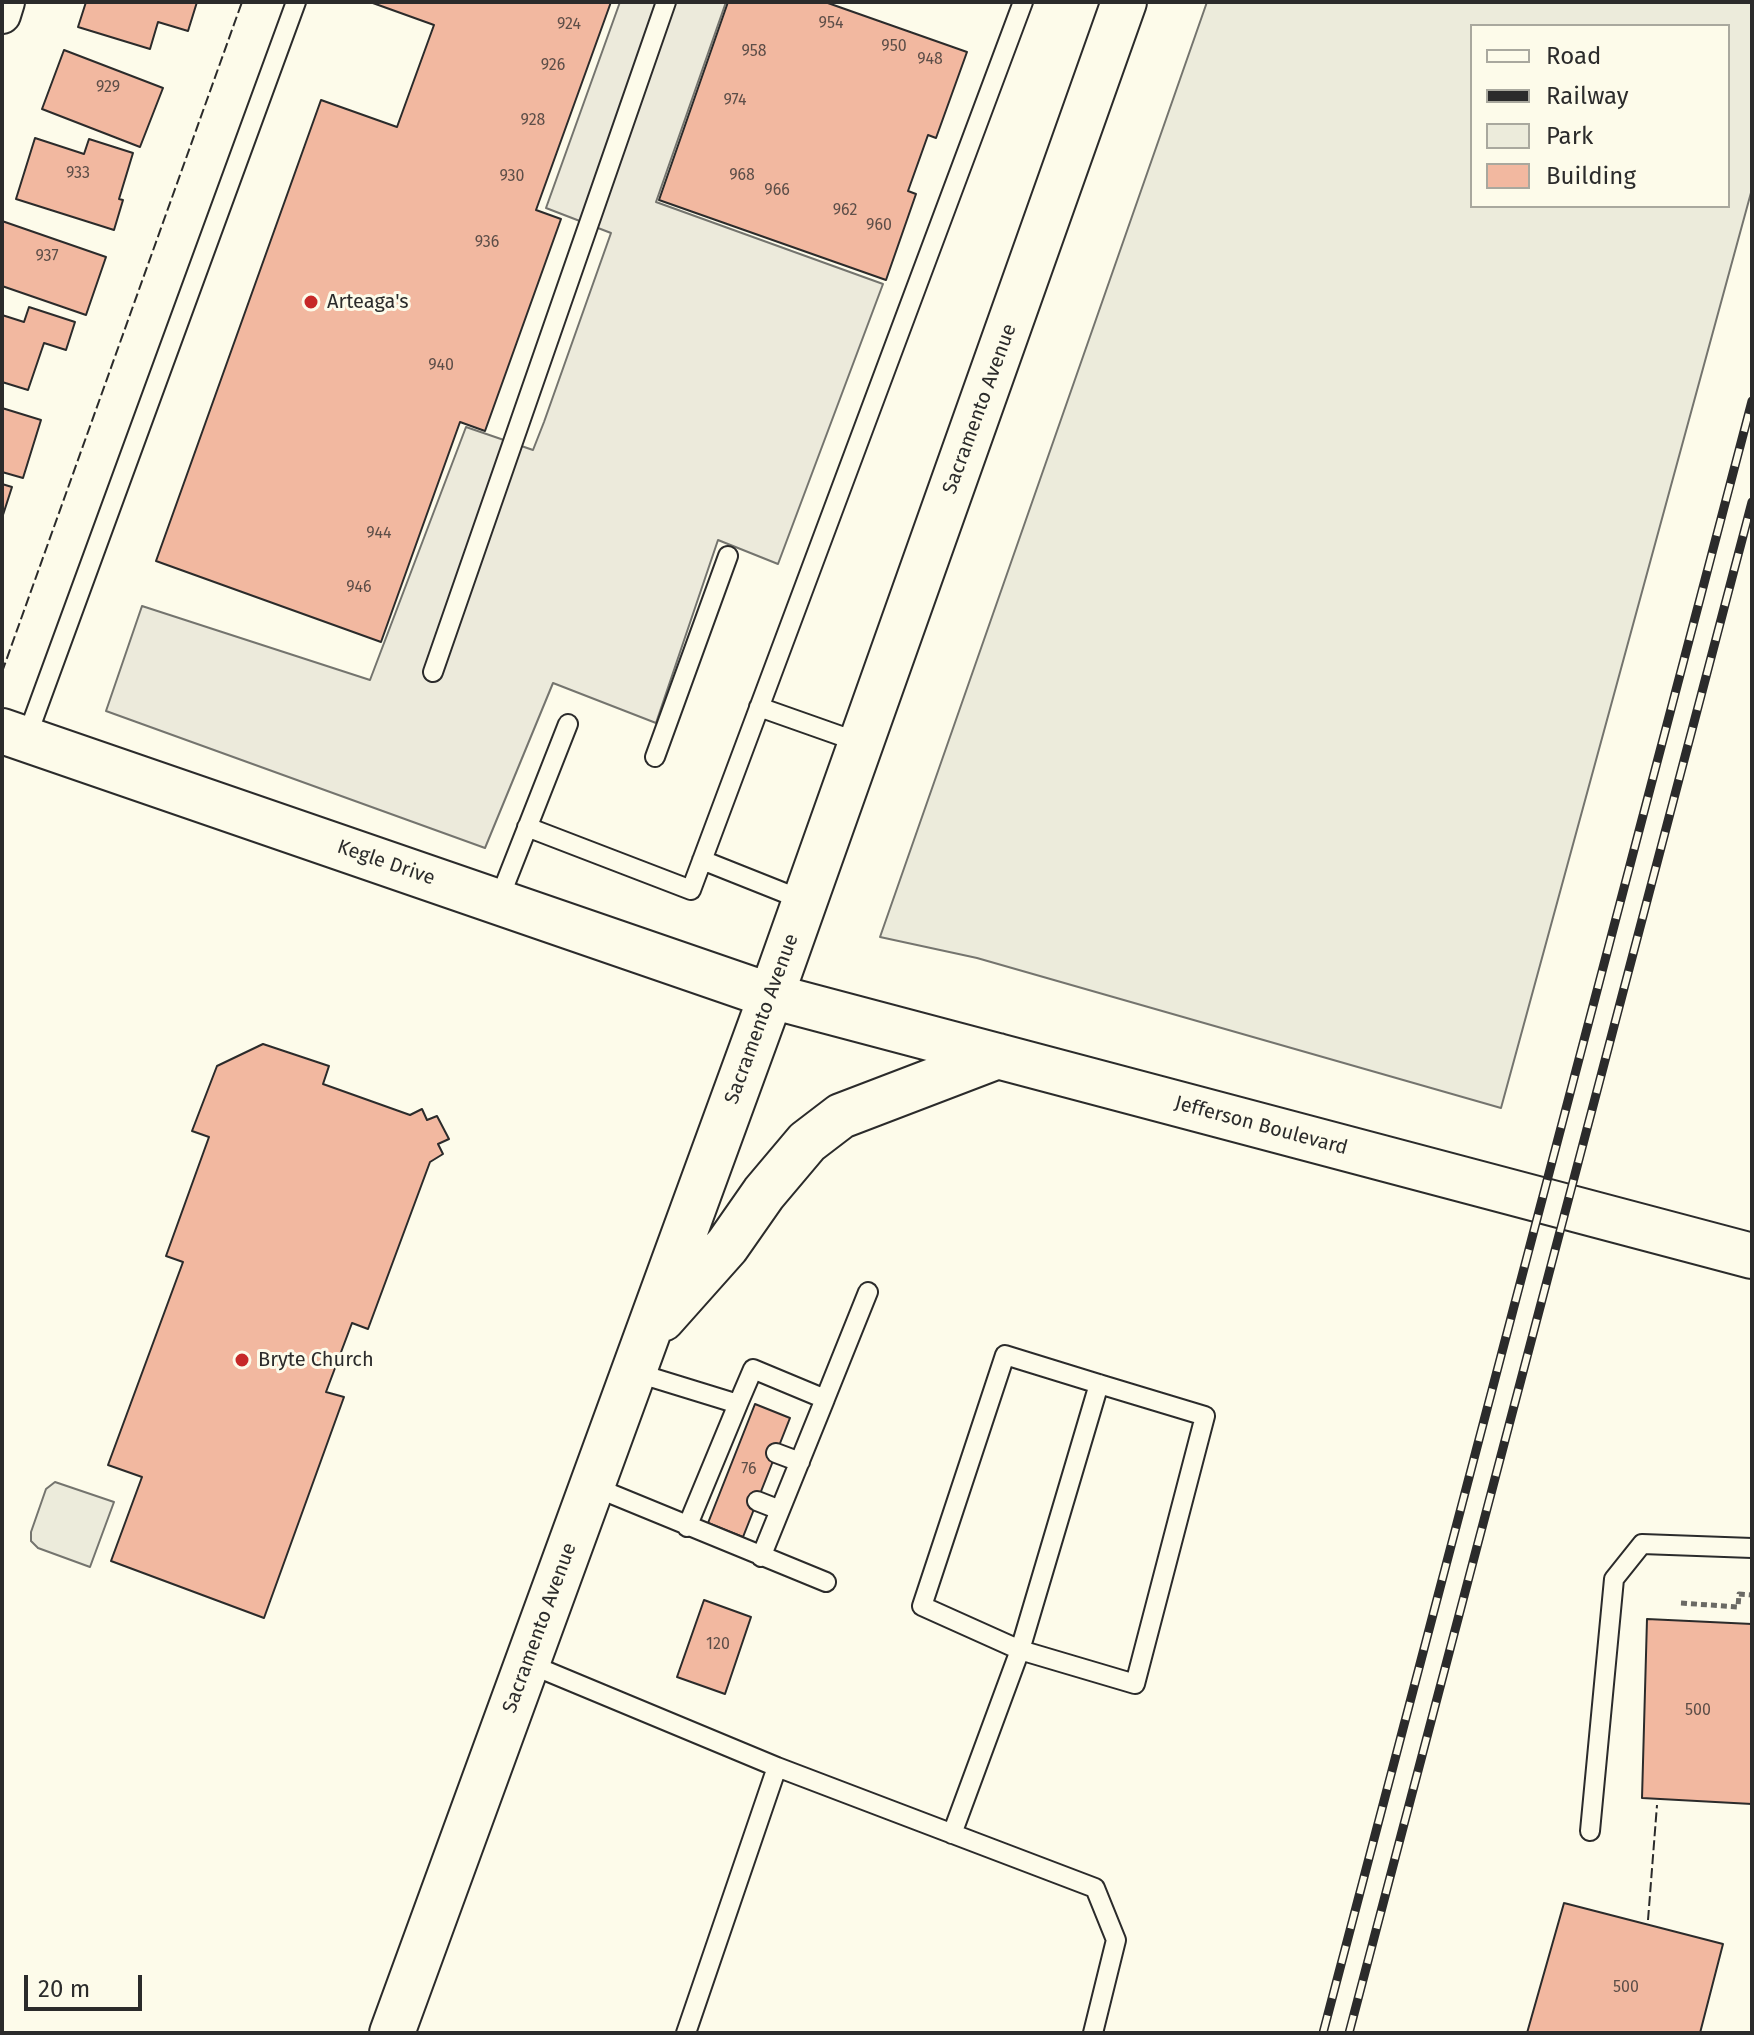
<!DOCTYPE html>
<style>
body{margin:0}
#map{position:relative;width:1754px;height:2035px;overflow:hidden;background:#fdfbea;font-family:"Fira Sans",sans-serif}
canvas{display:block}
.frame{position:absolute;inset:0;border:4px solid #2b2b2b;pointer-events:none}
.legend{position:absolute;left:1470px;top:24px;width:260px;height:184px;box-sizing:border-box;background:#fdfbea;border:2px solid #a9a89e;margin:0;padding:10px 14px;list-style:none;font-size:24px;color:#2b2b2b}
.legend li{display:flex;align-items:center;gap:16px;height:40px}
.legend b{width:40px;border:2px solid #a9a89e}
.scale{position:absolute;left:24px;top:1975px;width:118px;height:36px;box-sizing:border-box;border:4px solid #2b2b2b;border-top:0;padding-left:10px;font-size:24px;line-height:28px;white-space:nowrap;color:#2b2b2b;-webkit-text-stroke:6px #fdfbea;paint-order:stroke}
</style>
<div id="map">
<canvas width="1754" height="2035"></canvas>
<div class="frame"></div>
<ul class="legend">
<li><b style="height:10px;background:#fdfbea"></b>Road</li>
<li><b style="height:10px;background:#2b2b2b"></b>Railway</li>
<li><b style="height:22px;background:#ecebdb"></b>Park</li>
<li><b style="height:22px;background:#f2b8a0"></b>Building</li>
</ul>
<div class="scale">20 m</div>
</div>
<script>
const g = document.querySelector('canvas').getContext('2d');
g.lineJoin = 'round';
function fill(path, color) { g.fillStyle = color; g.fill(path, 'evenodd'); }
const toPath = rows => new Path2D(rows.map(r => 'M' + r).join(''));
function stroke(path, color, width, dash) { g.strokeStyle = color; g.lineWidth = width; g.lineCap = dash ? 'butt' : 'round'; g.setLineDash(dash || []); g.stroke(path); }
function write(font, color, halo, rows, align = 'center') {
  g.font = font + ' "Fira Sans",sans-serif'; g.lineWidth = 6; g.setLineDash([]); g.textBaseline = 'middle'; g.strokeStyle = halo; g.fillStyle = color; for (const [text, x, y, turn = 0] of rows) {
    g.save(); g.translate(x, y); g.rotate((+turn || 0) * Math.PI / 180); g.textAlign = isNaN(turn) ? turn : align; if (halo) g.strokeText(text, 0, 0); g.fillText(text, 0, 0); g.restore();
  }
}
const green = toPath([
 [1207,2,1752,2,1752,189,1501,1108,977,958,880,937,1207,2],
 [1472,26,1728,26,1728,206,1472,206,1472,26],
 [55,1482,114,1502,90,1567,38,1548,31,1541,31,1532,46,1489,55,1482]
]);
fill(green, '#ecebdb');
stroke(green, '#74746e', 2);
const parking = toPath([
 [620,2,726,2,656,202,883,284,778,564,718,540,656,723,553,683,485,848,106,711,142,606,370,680,466,427,533,450,544,422,611,233,546,208,620,2]
]);
fill(parking, '#eceadb');
stroke(parking, '#74746e', 2);
const building = toPath([
 [86,2,197,2,188,31,158,22,150,49,78,27,86,2],
 [370,2,611,2,536,210,561,219,485,431,460,422,381,642,156,561,321,100,397,127,434,25,370,2],
 [728,2,825,2,967,52,936,138,928,135,908,191,916,194,886,280,659,200,728,2],
 [64,50,163,88,140,147,42,109,64,50],
 [35,138,84,154,89,139,133,153,119,199,123,200,114,230,16,199,35,138],
 [2,221,106,257,86,315,2,286,2,221],
 [29,307,75,322,66,350,44,343,28,390,2,382,2,315,24,322,29,307],
 [2,408,41,420,23,478,2,472,2,408],
 [2,484,12,487,2,518,2,484],
 [263,1044,329,1066,323,1084,410,1115,422,1109,427,1120,437,1116,449,1139,438,1144,443,1154,430,1162,368,1329,352,1323,326,1392,344,1397,264,1618,111,1561,142,1477,108,1465,183,1262,166,1256,209,1137,192,1131,217,1066,263,1044],
 [755,1404,790,1418,743,1537,708,1523,755,1404],
 [704,1600,751,1617,725,1694,677,1677,704,1600],
 [1647,1619,1752,1624,1752,1804,1642,1798,1647,1619],
 [1564,1903,1723,1944,1700,2033,1527,2033,1564,1903]
]);
fill(building, '#f2b8a0');
stroke(building, '#2b2b2b', 2);
const lane = toPath([
 [433,672,666,2],
 [759,707,861,743],
 [26,739,296,2],
 [655,757,728,556],
 [527,827,691,890,1023,2],
 [702,860,805,901],
 [498,902,568,724],
 [634,1372,738,1404,753,1369,825,1399,761,1557],
 [825,1399,868,1292],
 [776,1453,800,1462],
 [592,1486,826,1582],
 [757,1501,780,1510],
 [687,1527,738,1404],
 [527,1663,777,1767,1095,1888,1116,1940,1093,2033],
 [1590,1831,1614,1579,1642,1544,1752,1548],
 [952,1834,1020,1650,1135,1684,1205,1416,1099,1384,1005,1355,922,1606,1020,1650,1099,1384],
 [686,2033,777,1767]
]);
const street = toPath([
 [2,15,6,2]
]);
const secondary = toPath([
 [2,731,771,996,1752,1256],
 [662,1319,727,1246,764,1193,807,1142,841,1116,998,1056],
 [392,2033,771,996,1124,2]
]);
stroke(lane, '#2b2b2b', 22);
stroke(street, '#2b2b2b', 40);
stroke(secondary, '#2b2b2b', 48);
stroke(toPath([
 [1681,1603,1738,1607,1739,1594,1752,1595]
]), '#6a6964', 5, [6, 4]);
stroke(lane, '#fdfbea', 18);
stroke(street, '#fdfbea', 36);
stroke(secondary, '#fdfbea', 44);
const rail = toPath([
 [1323,2033,1752,401],
 [1349,2033,1752,502]
]);
stroke(rail, '#2b2b2b', 9);
stroke(rail, '#fdfbea', 6, [18]);
stroke(toPath([
 [2,672,242,2],
 [1648,1920,1657,1805]
]), '#2b2b2b', 2, [10, 4]);
for (const [x, y, r, color] of [
 [311,302,8,"#c62828"],
 [242,1360,8,"#c62828"]
]) { const dot = new Path2D(); dot.arc(x, y, r, 0, 2 * Math.PI); g.fillStyle = color; g.fill(dot); stroke(dot, '#fdfbea', 3); }
write('16px', '#5d4e48', null, [
 ["954",831,24],
 ["924",569,25],
 ["950",894,47],
 ["958",754,52],
 ["948",930,60],
 ["926",553,66],
 ["929",108,88],
 ["974",735,101],
 ["928",533,121],
 ["933",78,174],
 ["968",742,176],
 ["930",512,177],
 ["966",777,191],
 ["962",845,211],
 ["960",879,226],
 ["936",487,243],
 ["937",47,257],
 ["940",441,366],
 ["944",379,534],
 ["946",359,588],
 ["76",749,1470],
 ["120",718,1645],
 ["500",1698,1711],
 ["500",1626,1988]
]);
write('20px', '#2b2b2b', '#fdfbea', [
 ["Arteaga's",327,302],
 ["Bryte Church",258,1360]
], 'left');
write('20px', '#2b2b2b', '#fdfbea', [
 ["Sacramento Avenue",980,409,-70],
 ["Kegle Drive",386,863,19],
 ["Sacramento Avenue",762,1019,-70],
 ["Jefferson Boulevard",1261,1126,15],
 ["Sacramento Avenue",540,1628,-70]
]);
</script>
